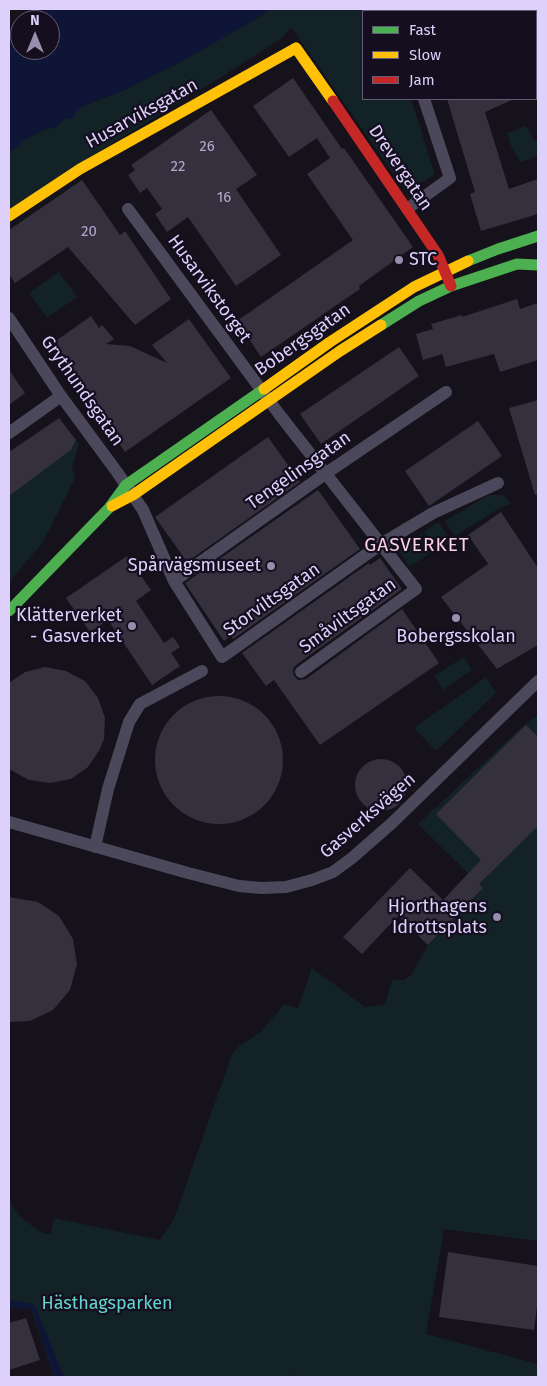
<!DOCTYPE html>
<meta charset="utf-8">
<style>
body{margin:0}
#map{position:relative;width:547px;height:1386px;overflow:hidden;background:#15121b;font-family:"Fira Sans",sans-serif}
canvas{display:block}
.frame{position:absolute;inset:0;border:10px solid #ddd0fb;pointer-events:none}
.legend{position:absolute;left:362px;top:10px;width:175px;height:90px;box-sizing:border-box;background:#140e1f;border:1px solid #645c77;margin:0;padding:6px 9px;list-style:none;font-size:15px;color:#ddd0fb}
.legend li{display:flex;align-items:center;gap:10px;height:25px}
.legend b{width:25px;border:1px solid #645c77}
.north{position:absolute;left:10px;top:10px;width:50px;height:50px;box-sizing:border-box;background:#140e1f;border:1px solid #645c77;border-radius:50%;rotate:0deg;font-size:14px;font-weight:700;line-height:20px;text-align:center;color:#ddd0fb}
.north::after{content:'';display:block;margin:auto;width:18px;height:22px;background:#978ead;clip-path:polygon(50% 0,100% 100%,50% 72%,0 100%)}
</style>
<div id="map">
<canvas width="547" height="1386"></canvas>
<div class="frame"></div>
<ul class="legend">
<li><b style="height:6px;background:#4caf50"></b>Fast</li>
<li><b style="height:6px;background:#ffc107"></b>Slow</li>
<li><b style="height:6px;background:#c62828"></b>Jam</li>
</ul>
<div class="north">N</div>
</div>
<script>
const g = document.querySelector('canvas').getContext('2d');
g.lineJoin = 'round';
function fill(path, color) { g.fillStyle = color; g.fill(path, 'evenodd'); }
const toPath = rows => new Path2D(rows.map(r => 'M' + r).join(''));
function stroke(path, color, width, dash) { g.strokeStyle = color; g.lineWidth = width; g.lineCap = dash ? 'butt' : 'round'; g.setLineDash(dash || []); g.stroke(path); }
function write(font, color, halo, rows, align = 'center') {
  g.font = font + ' "Fira Sans",sans-serif'; g.lineWidth = 4.5; g.setLineDash([]); g.textBaseline = 'middle'; g.strokeStyle = halo; g.fillStyle = color; for (const [text, x, y, turn = 0] of rows) {
    g.save(); g.translate(x, y); g.rotate((+turn || 0) * Math.PI / 180); g.textAlign = isNaN(turn) ? turn : align; if (halo) g.strokeText(text, 0, 0); g.fillText(text, 0, 0); g.restore();
  }
}
fill(toPath([
 [271,9,382,9,383,11,363,11,363,99,411,99,435,174,407,193,291,27,282,38,223,76,90,157,9,212,9,151,13,150,22,141,43,130,56,127,64,119,81,107,129,88,141,81,173,66,249,23],
 [526,126,534,140,538,140,538,156,521,162,512,149,507,133],
 [59,272,77,297,47,318,29,293],
 [76,440,79,444,72,467,75,478,43,542,9,582,9,496,71,450],
 [488,495,504,495,511,504,498,509,455,536,445,521],
 [438,522,450,539,435,549,424,532],
 [422,533,433,551,409,567,397,548],
 [464,657,472,670,443,690,434,676],
 [486,677,496,693,436,751,414,728],
 [538,715,538,1241,444,1229,426,1334,538,1364,538,1377,297,1377,288,1375,286,1377,54,1377,31,1309,9,1308,9,1200,15,1210,23,1219,39,1231,45,1234,51,1233,54,1218,160,1240,174,1219,232,1054,239,1046,261,1032,284,1004,298,1008,312,968,365,1007,385,1004,392,980,404,980,411,975,428,945,483,888,418,824,523,726]
]), '#122226');
fill(toPath([
 [49,9,271,9,249,23,173,66,118,93,102,98,81,107,77,111,73,118,64,119,56,127,43,130,29,137,13,150,9,151,9,29,20,23,20,50,50,50,50,20,26,20],
 [9,1300,33,1304,36,1307,64,1377,55,1377,32,1309,9,1307]
]), '#0e1536');
fill(toPath([
 [293,78,342,149,344,148,413,247,359,286,360,289,261,357,237,321,353,240,307,174,330,158,317,138,289,157,253,106],
 [447,99,514,99,485,112,509,189,538,179,538,214,481,231,470,194,475,192],
 [211,110,257,175,236,189,281,255,236,286,188,217,167,232,155,214,162,209,147,188,140,193,128,175,135,170,131,165],
 [82,180,120,235,125,231,171,299,135,325,68,247,15,283,9,274,9,230],
 [517,299,520,309,538,303,538,360,500,372,494,354,446,367,442,354,423,360,416,334,433,329,431,324,462,315,462,317],
 [91,316,99,328,102,325,114,339,106,344,130,346,167,363,152,345,189,319,231,378,125,452,50,345],
 [399,347,419,376,321,444,300,414],
 [9,370,25,393,9,405],
 [538,400,538,495,535,495,509,408],
 [59,418,76,440,71,450,9,496,9,452],
 [478,421,502,456,429,506,405,471],
 [268,437,300,482,187,562,155,517],
 [318,490,360,549,233,639,231,636,224,641,185,583],
 [501,512,538,568,538,645,497,669,441,597,488,564,468,535],
 [127,556,151,590,136,601,164,643,173,637,180,647,171,653,180,666,152,685,108,620,90,632,66,598],
 [380,558,402,589,296,665,293,669,294,676,298,680,306,679,402,609,439,663,320,745,274,680,266,686,242,653,369,563,370,565],
 [45,667,66,671,85,681,98,698,105,718,104,739,100,749,88,767,71,779,50,783,29,780,9,769,9,683,25,672],
 '155 760a64 64 0 1 1 128 0a64 64 0 1 1-128 0Z',
 [526,725,538,737,538,826,479,884,483,888,428,945,398,916,362,954,343,937,410,868,443,900,481,860,436,814],
 '355 785a26 26 0 1 1 52 0a26 26 0 1 1-52 0Z',
 [9,897,38,902,59,916,73,939,77,964,70,990,53,1010,30,1021,9,1022],
 [448,1252,538,1266,538,1299,534,1330,439,1317],
 [26,1318,40,1360,9,1370,9,1323]
]), '#35303d');
stroke(toPath([
 [394,9,395,11],
 [128,209,279,414,416,589,301,672],
 [407,209,450,178,424,99],
 [9,318,61,396,117,472,143,510,174,581,222,657,381,544,433,513,498,483],
 [9,433,61,396],
 [174,581,325,474,446,392],
 [9,822,188,873,239,886,261,888,286,887,312,880,333,872,352,858,392,823,538,681],
 [95,847,108,789,129,722,140,704,202,671]
]), '#4c485b', 12);
stroke(toPath([
 [468,261,498,249,538,236],
 [381,325,419,301,451,286,517,264,538,265],
 [9,611,109,508,126,485,264,389]
]), '#4caf50', 11);
stroke(toPath([
 [9,216,80,169,296,48,333,101],
 [264,389,330,342,414,287,468,261],
 [112,506,133,495,340,351,381,325]
]), '#ffc107', 11);
stroke(toPath([
 [333,101,438,255,451,286]
]), '#c62828', 11);
for (const [x, y, r, color] of [
 [399,260,5,"#978ead"],
 [271,566,5,"#978ead"],
 [456,618,5,"#978ead"],
 [132,626,5,"#978ead"],
 [497,917,5,"#978ead"]
]) { const dot = new Path2D(); dot.arc(x, y, r, 0, 2 * Math.PI); g.fillStyle = color; g.fill(dot); stroke(dot, '#140e1f', 2); }
write('15px', '#b3a8cc', null, [
 ["26",207,147],
 ["22",178,167],
 ["16",224,198],
 ["20",89,232]
]);
write('18px', '#ddd0fb', '#140e1f', [
 ["Husarviksgatan",142,114,-29],
 ["Drevergatan",400,168,56],
 ["Husarvikstorget",209,289,54],
 ["Bobergsgatan",303,340,-35],
 ["Grythundsgatan",82,391,55],
 ["Tengelinsgatan",299,471,-35],
 ["Storviltsgatan",272,600,-35],
 ["Småviltsgatan",348,616,-36],
 ["Gasverksvägen",368,816,-41]
]);
write('18px', '#ddd0fb', '#140e1f', [
 ["STC",409,260,"left"],
 ["Spårvägsmuseet",261,566],
 ["Klätterverket",122,616],
 ["- Gasverket",122,637],
 ["Bobergsskolan",456,637,"center"],
 ["Hjorthagens",487,907],
 ["Idrottsplats",487,928]
], 'right');
write('18px', '#63d4cd', '#140e1f', [
 ["Hästhagsparken",107,1304]
]);
g.letterSpacing = '1px';
write('19px', '#fbd2e4', '#140e1f', [
 ["GASVERKET",417,546]
]);
g.letterSpacing = '0px';
</script>
